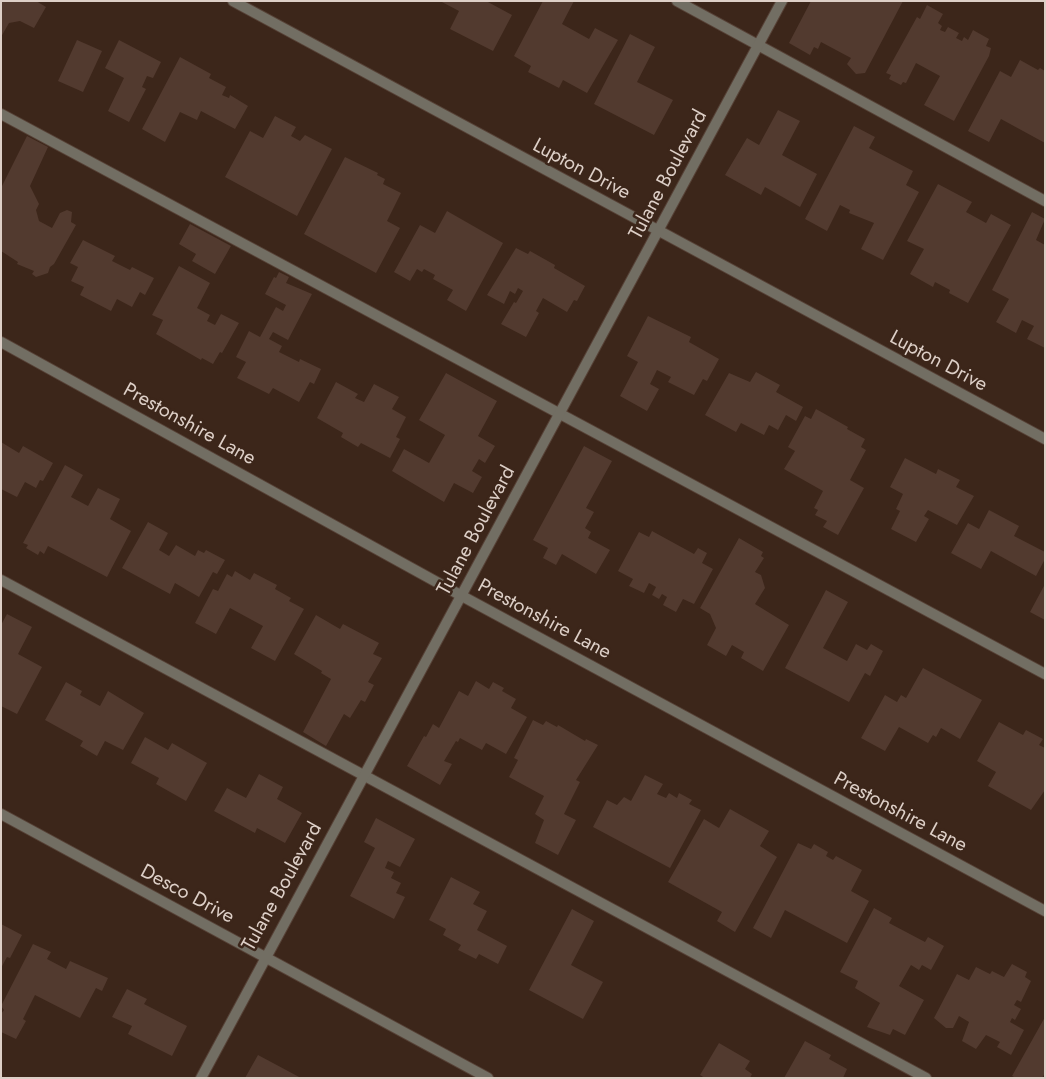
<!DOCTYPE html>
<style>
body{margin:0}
#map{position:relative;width:1046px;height:1079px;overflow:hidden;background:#3c261a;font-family:Jost,sans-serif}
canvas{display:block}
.frame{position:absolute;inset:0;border:2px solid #ddcfc7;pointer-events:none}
</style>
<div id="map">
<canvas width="1046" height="1079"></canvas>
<div class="frame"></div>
</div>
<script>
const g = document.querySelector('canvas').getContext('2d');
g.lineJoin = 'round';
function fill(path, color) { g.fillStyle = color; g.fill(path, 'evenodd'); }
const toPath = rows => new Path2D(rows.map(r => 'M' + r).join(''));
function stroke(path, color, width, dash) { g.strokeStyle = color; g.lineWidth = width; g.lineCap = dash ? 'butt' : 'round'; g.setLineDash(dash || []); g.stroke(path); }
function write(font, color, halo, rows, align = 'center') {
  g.font = font + ' Jost,sans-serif'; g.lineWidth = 5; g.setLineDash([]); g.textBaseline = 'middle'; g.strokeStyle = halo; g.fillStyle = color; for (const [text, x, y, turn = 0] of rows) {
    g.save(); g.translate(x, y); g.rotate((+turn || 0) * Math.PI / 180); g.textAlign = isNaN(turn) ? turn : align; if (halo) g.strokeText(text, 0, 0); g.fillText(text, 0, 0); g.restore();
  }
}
fill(toPath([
 [1,1,36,1,46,7,34,28,20,21,9,23,1,37],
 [440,1,486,1,512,15,493,51,450,29,459,11],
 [543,1,574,1,562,24,589,39,595,28,618,40,587,93,563,80,559,88,528,72,531,66,514,56],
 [811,1,903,1,865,73,856,74,847,64,851,58,821,42,818,49,814,47,810,55,789,43],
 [927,5,943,14,938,23,942,26,940,30,945,32,948,27,959,33,956,38,962,41,964,37,968,40,973,30,989,39,986,46,991,48,989,56,954,121,924,105,940,76,916,63,906,83,903,82,901,85,889,79,891,75,886,73,917,17,920,19],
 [630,34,655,47,637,82,673,100,654,135,594,104],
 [77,40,102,51,83,92,58,81],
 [119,40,161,62,153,78,147,76,142,87,146,89,129,122,108,111,124,78,105,68],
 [180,57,211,74,209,78,226,87,222,95,229,98,230,95,248,106,235,129,201,111,197,120,180,112,165,142,142,129],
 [1020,60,1038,70,1040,68,1045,71,1045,143,1001,119,989,142,968,131,1000,71,1011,77],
 [778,110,800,121,782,155,817,174,800,207,765,187,761,195,725,175,747,138,759,145],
 [275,116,296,127,291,136,300,141,305,135,332,149,297,216,225,177,250,131,263,138],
 [854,126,875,137,869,148,913,171,906,185,919,192,883,260,861,249,874,223,849,213,850,210,840,205,827,231,805,219],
 [27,136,48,147,30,186,39,204,36,210,39,221,52,228,60,213,67,210,72,212,71,222,76,225,54,264,50,267,48,273,36,277,32,274,34,271,17,264,18,262,1,251,1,188],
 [345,157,378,173,377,175,385,179,383,184,401,193,387,221,400,228,376,273,304,234],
 [938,184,972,202,966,212,986,223,991,214,1011,225,968,303,949,293,950,290,935,282,933,287,910,274,924,249,907,241],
 [447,211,503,243,466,311,447,300,453,290,433,279,435,275,424,269,422,272,417,269,410,281,394,272,420,225,435,233],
 [1032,212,1045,219,1036,240,1045,245,1045,348,1027,339,1034,326,1022,320,1016,333,996,322,1009,299,992,290],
 [190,224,231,246,215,274,192,261,196,254,179,244],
 [83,240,115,256,112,261,130,270,132,267,154,278,145,295,140,292,132,307,117,299,111,311,80,295,84,287,71,281,78,267,70,263],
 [516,248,528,254,530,251,555,265,554,268,585,286,577,301,574,300,567,312,543,298,536,311,539,313,526,337,501,324,514,302,516,303,523,291,518,288,515,294,510,291,504,304,487,295],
 [179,266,210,283,197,308,210,315,207,321,215,325,221,314,239,323,222,353,220,352,213,364,202,358,201,360,156,334,163,320,152,315],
 [279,272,289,277,286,283,312,294,288,340,273,332,269,339,282,346,279,352,299,362,300,359,321,369,314,384,310,382,299,402,273,388,269,394,237,378,246,362,236,357,249,331,260,337,276,307,283,311,286,305,265,294,274,277,276,278],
 [648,316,691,337,689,342,719,359,707,381,703,379,694,395,668,382,671,377,657,370,650,384,659,389,647,411,620,396,638,362,627,356],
 [756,372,780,385,776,392,803,407,796,421,786,415,778,430,769,425,764,435,741,423,736,432,705,415,729,373,750,382],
 [446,373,497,401,478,436,495,446,485,463,479,459,472,471,482,477,473,493,454,483,444,502,392,471,404,449,429,463,445,435,419,420],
 [336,382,358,394,355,398,364,402,374,384,399,397,392,409,406,417,396,437,400,439,390,458,361,443,358,447,341,437,343,433,317,418],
 [816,409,848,427,847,429,865,439,861,447,866,450,850,480,864,488,838,535,823,527,827,521,815,515,818,510,814,508,823,491,784,469,795,451,788,447,805,416,811,419],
 [1,442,19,453,23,446,53,463,43,481,40,480,36,488,25,482,17,497,1,489],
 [584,446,612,461,586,508,594,512,585,528,591,532,588,538,610,550,596,574,562,554,556,565,543,558,548,548,533,540],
 [905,458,936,474,938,469,960,480,956,487,974,496,957,525,928,510,924,516,929,519,916,542,891,529,900,511,896,509,903,494,890,487],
 [65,465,83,475,71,497,88,506,98,488,120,499,110,519,131,531,107,577,48,546,44,554,40,551,38,555,26,548,28,545,23,543],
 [989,510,1019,526,1014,536,1045,552,1045,559,1036,576,991,551,981,569,951,553,968,523,979,529],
 [148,522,168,533,159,550,169,556,176,545,195,556,198,550,204,553,206,550,225,560,217,574,213,572,199,597,175,583,170,594,122,568],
 [652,531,694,554,698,548,707,553,702,563,713,569,694,604,683,599,676,612,663,605,667,597,662,594,659,599,652,595,656,587,649,583,644,593,629,586,633,579,618,571,639,532,649,537],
 [739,538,763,552,761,556,764,558,755,572,761,575,765,588,755,604,789,625,763,671,741,658,744,652,732,645,726,656,707,645,716,628,710,614,700,608],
 [235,571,250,580,254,573,277,585,275,589,291,598,289,601,304,609,275,661,251,648,263,626,230,608,216,634,195,623,213,589,218,591,227,574,232,577],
 [1045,584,1045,620,1030,612],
 [826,590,848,602,823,648,847,661,856,644,867,650,871,644,883,651,870,676,865,673,849,702,785,668],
 [7,614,32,627,18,654,42,667,17,714,1,706,1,625],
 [316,615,340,629,343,624,379,643,373,654,382,658,368,682,374,685,365,702,361,700,350,718,344,714,326,746,303,732,331,679,321,673,322,671,294,654],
 [923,668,982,700,960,739,941,728,936,737,933,735,928,743,899,727,885,751,861,738,885,695,897,702,901,695,906,698],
 [476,681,489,689,493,682,504,688,502,691,516,699,511,708,527,717,506,754,486,743,482,750,460,738,458,742,456,741,444,761,452,764,440,785,407,766,424,736,426,737,433,724,439,728,459,691,468,696],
 [66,682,82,691,80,695,100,706,108,691,144,713,123,750,105,741,97,756,80,746,83,741,45,720],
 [533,720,543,725,546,721,557,727,558,725,585,741,586,739,598,745,576,780,580,782,564,814,576,820,558,855,535,843,544,820,535,814,544,796,509,777,518,760,514,758],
 [999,722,1023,735,1026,730,1043,739,1039,745,1045,748,1045,790,1031,810,988,786,996,772,977,761],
 [145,737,168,750,172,743,207,763,186,801,156,784,159,778,131,763],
 [259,774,283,787,277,799,302,813,285,843,257,828,255,833,214,811,227,788,246,798],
 [645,775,663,784,657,794,666,798,669,793,677,798,679,793,692,800,689,804,701,810,670,868,593,827,607,800,617,805,624,797,631,801],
 [730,809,769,831,760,846,777,857,735,932,717,921,722,912,668,882,704,819,719,828],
 [376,818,415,839,400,867,388,861,385,868,394,872,391,878,401,883,396,893,405,897,394,919,350,896,375,848,364,842],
 [798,843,811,849,814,844,828,852,826,856,833,860,836,856,862,870,851,891,869,901,847,943,785,910,771,938,753,928],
 [451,877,480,892,473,904,487,911,477,930,507,946,498,964,479,954,476,959,458,950,461,945,443,935,446,929,429,920],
 [874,908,892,918,889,923,925,942,928,937,944,946,931,970,922,965,919,970,911,965,899,986,924,1000,905,1035,893,1029,890,1035,867,1027,880,1003,855,988,858,981,840,972],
 [572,909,594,921,571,965,603,982,583,1019,529,990],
 [1,924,22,935,10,958,7,957,1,968],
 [33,944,51,952,47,959,66,969,70,961,108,978,102,991,96,988,80,1018,35,995,23,1019,26,1021,16,1039,1,1032,1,1014,4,1010,1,1006],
 [1012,964,1027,972,1025,977,1031,981,1021,1002,1017,1000,1014,1005,1021,1009,1015,1020,1012,1018,1010,1022,1024,1030,1011,1055,997,1047,1000,1042,986,1035,976,1049,962,1041,969,1022,959,1016,953,1028,946,1028,934,1018,957,974,969,980,976,967,990,974,992,971,1004,977],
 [127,989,147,999,144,1004,187,1026,172,1056,128,1034,132,1026,112,1017],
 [1045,1017,1045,1073,1042,1078,1016,1078,1012,1076],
 [805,1041,831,1055,829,1059,847,1069,843,1078,784,1078],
 [719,1043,750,1061,745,1069,752,1074,750,1078,705,1078,700,1075],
 [258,1055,301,1078,245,1078]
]), '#523a2f');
const lane = toPath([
 [677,1,1045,201],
 [1,114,1045,674],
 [1,580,926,1078]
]);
const street = toPath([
 [233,1,1045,439],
 [1,342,462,596,1045,911],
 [1,814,488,1078],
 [201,1078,782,1]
]);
stroke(lane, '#564136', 12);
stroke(street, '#564136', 12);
stroke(lane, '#726e63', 10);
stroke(street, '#726e63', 10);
write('20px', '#ddcfc7', '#3c261a', [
 ["Lupton Drive",581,170,28],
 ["Tulane Boulevard",669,175,-62],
 ["Lupton Drive",938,362,28],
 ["Prestonshire Lane",189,425,29],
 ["Tulane Boulevard",477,531,-62],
 ["Prestonshire Lane",544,620,28],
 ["Prestonshire Lane",900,813,28],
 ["Tulane Boulevard",283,887,-61],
 ["Desco Drive",187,895,28]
]);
</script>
